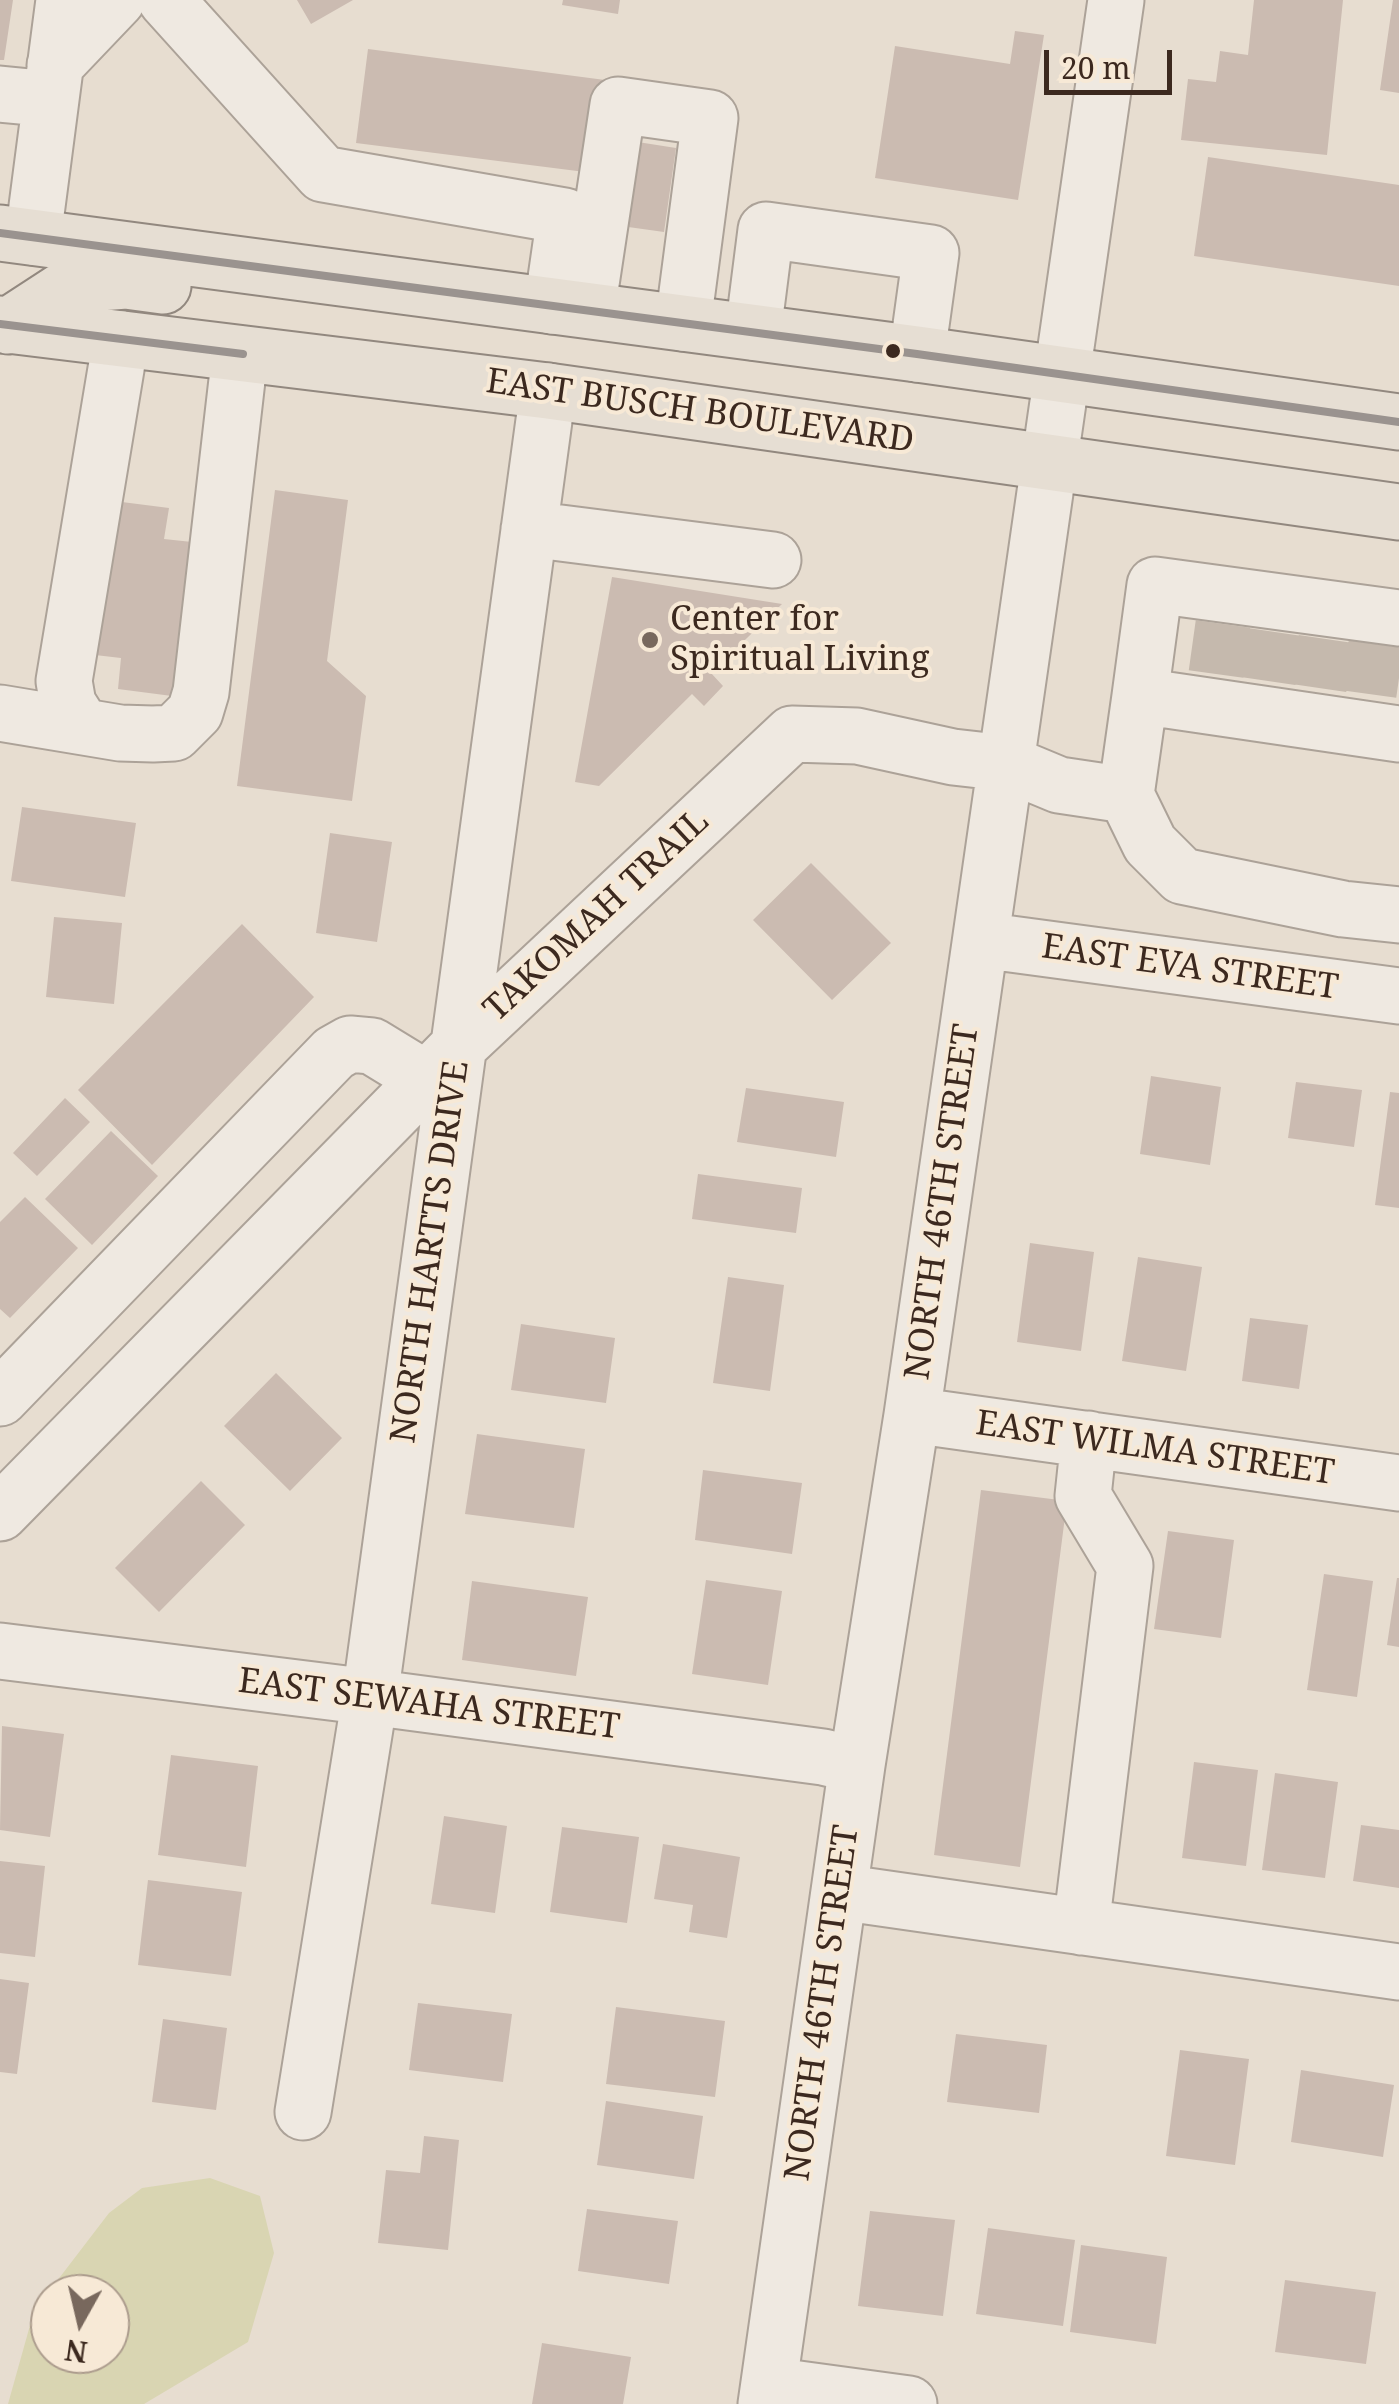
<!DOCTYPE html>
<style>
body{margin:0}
#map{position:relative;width:1399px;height:2404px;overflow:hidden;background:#e7ddd0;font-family:"Noto Serif",serif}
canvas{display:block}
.north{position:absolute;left:30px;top:2274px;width:100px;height:100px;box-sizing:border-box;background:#f7e9d6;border:2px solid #ac9c8d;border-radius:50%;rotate:188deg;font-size:28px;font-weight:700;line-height:40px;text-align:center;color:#3c291f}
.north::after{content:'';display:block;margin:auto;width:35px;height:45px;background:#78685d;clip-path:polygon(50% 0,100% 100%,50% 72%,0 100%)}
.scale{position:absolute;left:1044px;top:50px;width:128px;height:45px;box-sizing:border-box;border:5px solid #3c291f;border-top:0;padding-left:12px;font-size:30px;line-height:35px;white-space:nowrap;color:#3c291f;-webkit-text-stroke:8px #f7e9d6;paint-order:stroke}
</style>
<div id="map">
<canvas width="1399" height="2404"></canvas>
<div class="north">N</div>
<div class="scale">20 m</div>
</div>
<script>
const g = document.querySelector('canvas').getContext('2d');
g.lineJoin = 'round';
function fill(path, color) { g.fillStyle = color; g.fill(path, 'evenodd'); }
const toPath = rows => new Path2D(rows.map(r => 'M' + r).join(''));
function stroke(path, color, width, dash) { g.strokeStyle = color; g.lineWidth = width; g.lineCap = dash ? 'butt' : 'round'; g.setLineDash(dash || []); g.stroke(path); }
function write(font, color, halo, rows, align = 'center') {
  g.font = font + ' "Noto Serif",serif'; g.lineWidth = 8; g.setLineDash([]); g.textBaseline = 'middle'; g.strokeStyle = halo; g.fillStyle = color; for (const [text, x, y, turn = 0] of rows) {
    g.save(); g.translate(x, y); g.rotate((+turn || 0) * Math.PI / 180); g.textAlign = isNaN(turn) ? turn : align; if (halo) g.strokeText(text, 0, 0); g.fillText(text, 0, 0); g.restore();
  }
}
fill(toPath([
 [210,2178,260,2196,274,2253,248,2342,144,2404,8,2404,34,2311,109,2213,142,2188],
 [50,2294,110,2294,110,2354,50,2354]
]), '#d9d5b2');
fill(toPath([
 [0,0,13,0,4,60,0,60],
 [297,0,353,0,311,24],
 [563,0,620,0,618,14,562,5],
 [1254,0,1343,0,1327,155,1181,140,1188,79,1216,82,1220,51,1248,55],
 [1393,0,1399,0,1399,93,1380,90],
 [1015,31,1044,35,1018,200,875,178,895,46,1010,64],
 [368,49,605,80,593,173,356,143],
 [625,140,676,148,664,232,614,225],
 [1208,157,1399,185,1399,286,1194,256],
 [275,490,348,500,327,661,366,696,352,801,237,786],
 [114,501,169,508,164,539,192,542,172,696,118,689,121,658,95,655],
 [612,577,782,604,711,673,723,686,704,706,692,694,599,786,575,782],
 [22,807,136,823,125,897,11,881],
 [330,833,392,842,377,942,316,933],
 [811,863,891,943,832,1000,753,920],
 [54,917,122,923,114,1004,46,997],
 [242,924,314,997,152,1165,78,1090],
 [1151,1076,1221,1087,1210,1165,1140,1154],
 [1296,1082,1362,1090,1354,1147,1288,1138],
 [746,1088,844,1102,836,1157,737,1142],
 [1390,1092,1399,1093,1399,1208,1375,1205],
 [65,1098,90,1122,37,1176,13,1153],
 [111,1131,158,1176,92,1245,45,1199],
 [698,1174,802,1188,796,1233,692,1219],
 [25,1197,78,1248,10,1318,0,1309,0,1222],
 [1030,1243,1094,1252,1081,1351,1017,1342],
 [1138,1257,1202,1267,1186,1371,1122,1361],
 [728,1277,784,1285,770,1391,713,1383],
 [1250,1318,1308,1325,1299,1389,1242,1381],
 [521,1324,615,1338,606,1403,511,1390],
 [276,1373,342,1438,290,1491,224,1426],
 [477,1434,585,1449,574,1528,465,1514],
 [703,1470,802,1483,792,1554,695,1540],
 [201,1481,245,1525,159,1612,115,1568],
 [981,1490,1067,1501,1020,1867,934,1855],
 [1168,1531,1234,1540,1221,1638,1154,1629],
 [1324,1574,1373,1581,1357,1697,1307,1690],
 [1397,1578,1399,1578,1399,1647,1387,1645],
 [706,1580,782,1591,768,1685,692,1674],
 [472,1581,588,1597,576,1676,462,1660],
 [2,1726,64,1734,50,1837,0,1830],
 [171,1755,258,1766,246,1867,158,1855],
 [1194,1762,1258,1770,1246,1866,1182,1858],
 [1275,1773,1338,1782,1325,1878,1262,1870],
 [444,1816,507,1826,495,1913,431,1904],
 [1361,1825,1399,1830,1399,1888,1353,1881],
 [562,1827,639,1837,627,1923,550,1912],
 [663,1844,740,1857,727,1938,689,1932,693,1905,654,1899],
 [0,1861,45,1866,35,1957,0,1953],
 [148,1880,242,1892,231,1976,138,1965],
 [0,1979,29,1983,17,2074,0,2072],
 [418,2003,512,2014,503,2082,409,2070],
 [616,2007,725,2021,715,2097,606,2084],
 [163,2019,227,2028,216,2110,152,2102],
 [956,2034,1047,2045,1039,2113,947,2102],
 [1180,2050,1249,2059,1235,2165,1166,2156],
 [1301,2070,1394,2085,1383,2157,1291,2142],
 [606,2101,703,2116,694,2179,597,2165],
 [424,2136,459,2140,448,2250,378,2243,386,2170,420,2173],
 [587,2209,678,2221,669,2284,578,2271],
 [870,2211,955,2220,943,2316,858,2306],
 [988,2228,1075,2240,1063,2326,976,2314],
 [1081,2245,1167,2257,1156,2344,1070,2332],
 [1285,2280,1376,2292,1366,2364,1275,2352],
 [542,2343,631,2357,623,2404,532,2404]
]), '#cbbbb1');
stroke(toPath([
 [1216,674,1223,624],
 [1268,681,1275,632],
 [1319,688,1326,639],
 [1369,694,1376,644]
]), '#c5b9ad', 55, [55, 28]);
const minor = toPath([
 [166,0,323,174,565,216,552,306],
 [55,65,117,0],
 [0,94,51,99],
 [33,237,64,0],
 [591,284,618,105,710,118,683,323],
 [753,332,766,230,931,253,917,354],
 [529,529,773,560],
 [1399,618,1155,585,1140,696,1399,734],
 [0,713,120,733,153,734,174,733,195,712,201,692,240,354],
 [82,726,68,704,64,681,121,339],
 [1126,795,1150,844,1182,876,1343,909,1399,915],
 [981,940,1399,996],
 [0,1398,334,1053,350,1044,372,1046,426,1079],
 [912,1415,1399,1483],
 [0,1513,459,1046,792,734,857,736,953,757,1006,763,1059,785,1126,795,1140,696],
 [0,1651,370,1697,823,1757,857,1765],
 [839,1892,1399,1972],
 [1081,1927,1125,1566,1083,1496,1089,1439],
 [303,2112,370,1697,548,391],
 [769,2385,909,2404],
 [766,2404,857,1765,912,1415,1116,0]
]);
const major = toPath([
 [0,233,917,354,1399,422],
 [0,324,548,391,1399,512],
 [8,326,71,285,126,281,163,286]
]);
stroke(minor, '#aca298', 59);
stroke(major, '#92887f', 59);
stroke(minor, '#efe9e1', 55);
stroke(major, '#e6ded3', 55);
stroke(toPath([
 [0,233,917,354,1399,422],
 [0,324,243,354]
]), '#9a938f', 8);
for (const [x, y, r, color] of [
 [893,351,9,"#3c291f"],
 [650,640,10,"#78685d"]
]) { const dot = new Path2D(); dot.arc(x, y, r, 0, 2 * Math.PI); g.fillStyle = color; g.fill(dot); stroke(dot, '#f7e9d6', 4); }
write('35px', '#3c291f', '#f7e9d6', [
 ["EAST BUSCH BOULEVARD",700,412,8],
 ["TAKOMAH TRAIL",597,916,-43],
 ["EAST EVA STREET",1190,968,8],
 ["NORTH 46TH STREET",943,1202,-82],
 ["NORTH HARTTS DRIVE",431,1252,-82],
 ["EAST WILMA STREET",1155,1449,8],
 ["EAST SEWAHA STREET",429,1705,7],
 ["NORTH 46TH STREET",823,2003,-82]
]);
write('35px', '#3c291f', '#f7e9d6', [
 ["Center for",670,620],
 ["Spiritual Living",670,660]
], 'left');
</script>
